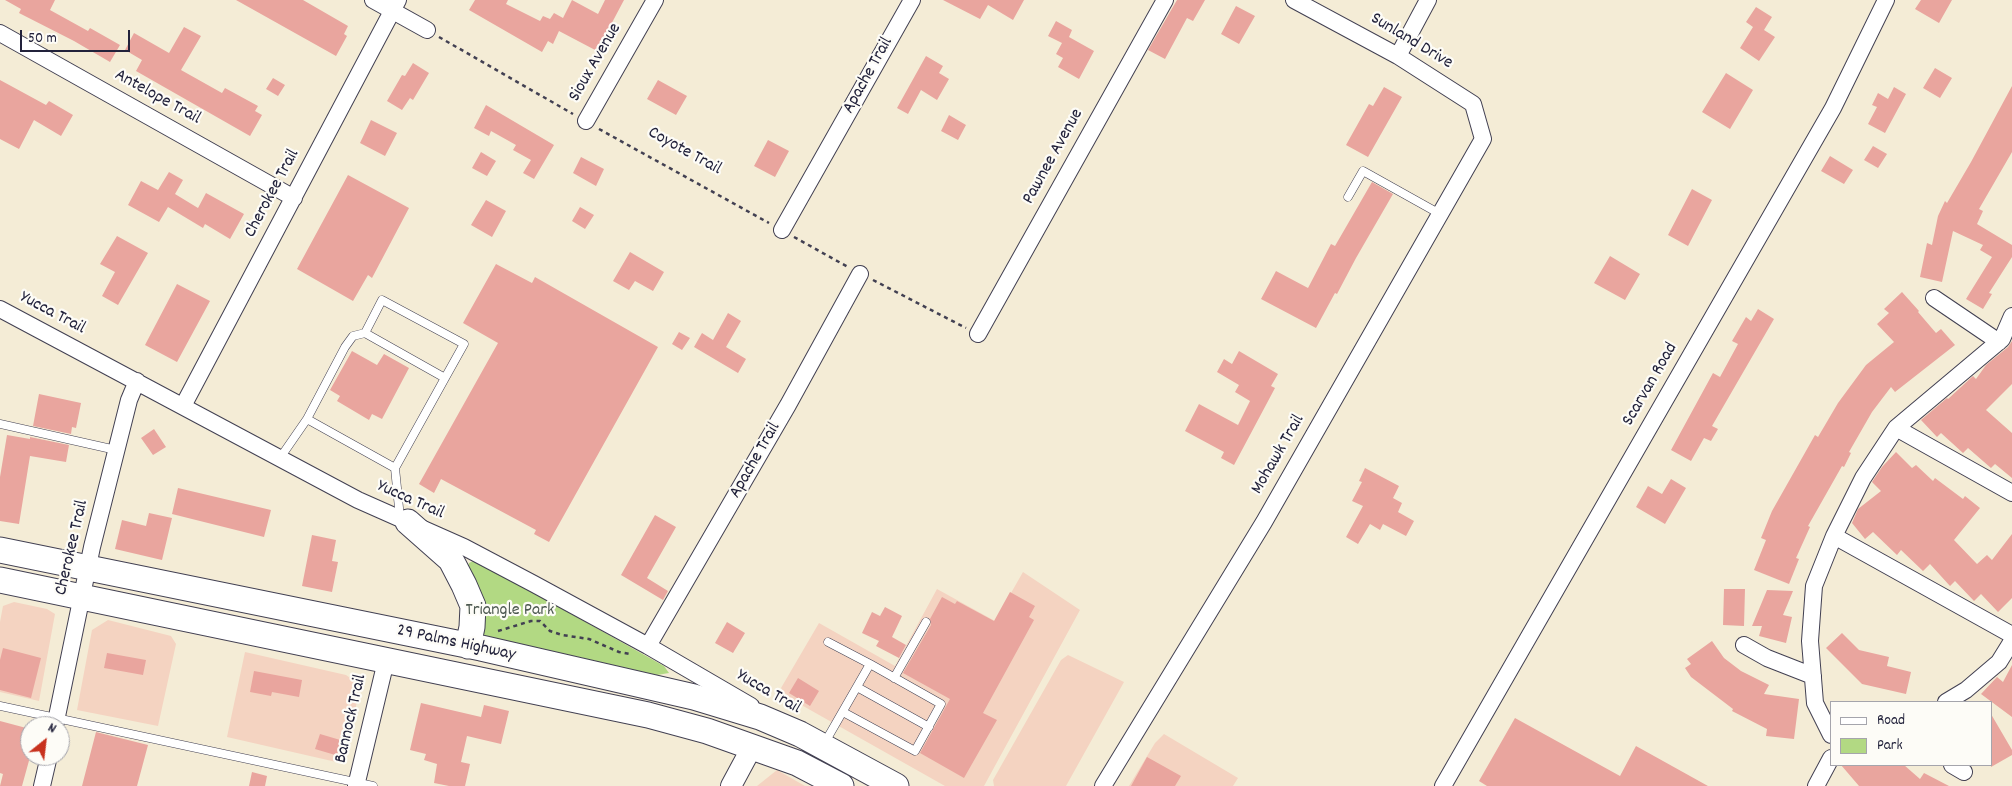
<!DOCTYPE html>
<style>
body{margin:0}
#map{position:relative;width:2012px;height:786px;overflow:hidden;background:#f4ecd6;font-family:Dekko,sans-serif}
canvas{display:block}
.legend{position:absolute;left:1830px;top:701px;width:162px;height:65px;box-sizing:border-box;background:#fdfcf7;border:1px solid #a5a5ac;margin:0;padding:6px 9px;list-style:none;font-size:15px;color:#22223b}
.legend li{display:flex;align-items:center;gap:10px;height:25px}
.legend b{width:25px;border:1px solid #a5a5ac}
.north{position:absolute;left:20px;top:716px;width:50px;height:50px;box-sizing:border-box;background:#fdfcf7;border:1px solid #a5a5ac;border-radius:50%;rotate:29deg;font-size:14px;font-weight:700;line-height:20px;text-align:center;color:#22223b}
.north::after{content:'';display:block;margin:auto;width:18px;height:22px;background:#c8321e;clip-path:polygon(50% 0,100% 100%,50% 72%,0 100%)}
.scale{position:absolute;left:20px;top:30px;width:110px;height:22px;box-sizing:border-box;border:2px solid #22223b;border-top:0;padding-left:6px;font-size:15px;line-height:18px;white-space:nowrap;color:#22223b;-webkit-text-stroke:4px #fdfcf7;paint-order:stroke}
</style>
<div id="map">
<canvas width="2012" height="786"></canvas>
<ul class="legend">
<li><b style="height:6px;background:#fff"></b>Road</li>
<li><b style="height:14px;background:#b2d983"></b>Park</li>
</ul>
<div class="north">N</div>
<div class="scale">50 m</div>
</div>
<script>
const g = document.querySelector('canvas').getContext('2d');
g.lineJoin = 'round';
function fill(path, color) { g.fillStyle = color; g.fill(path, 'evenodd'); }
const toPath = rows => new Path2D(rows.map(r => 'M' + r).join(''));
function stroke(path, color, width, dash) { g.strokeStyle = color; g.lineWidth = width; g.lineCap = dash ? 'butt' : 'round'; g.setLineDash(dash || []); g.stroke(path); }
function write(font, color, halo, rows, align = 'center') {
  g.font = font + ' Dekko,sans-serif'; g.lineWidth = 4.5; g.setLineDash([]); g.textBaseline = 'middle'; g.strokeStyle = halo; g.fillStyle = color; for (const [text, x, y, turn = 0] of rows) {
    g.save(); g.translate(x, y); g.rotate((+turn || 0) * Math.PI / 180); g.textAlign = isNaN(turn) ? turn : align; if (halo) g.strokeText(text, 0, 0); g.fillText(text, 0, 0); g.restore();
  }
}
fill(toPath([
 [1023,572,1080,610,984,786,945,786,789,698,781,688,819,623,895,666,937,589,995,621],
 [14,602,47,609,55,614,39,701,0,692,0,622,3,606],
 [108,620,171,636,176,644,158,726,77,710,92,630],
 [245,652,346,675,360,685,345,764,227,737],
 [1068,655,1124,682,1066,786,994,786,993,780,1061,660],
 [1164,734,1238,778,1233,786,1129,786,1155,743],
 [777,770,805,786,757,786]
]), '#f4d3c1');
fill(toPath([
 [475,560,664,666,669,673,657,675,478,634,467,570,469,563]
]), '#b2d983');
fill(toPath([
 [5,0,55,0,50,10,88,31,90,28,120,45,110,62,74,41,19,13,21,9],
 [236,0,303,0,348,26,344,34,347,36,336,56],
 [475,0,508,0,506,4,540,21,543,16,550,19,554,13,563,18,572,0,598,14,605,0,624,0,597,51,559,31,553,44,548,41,542,52,469,10],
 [943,0,1024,0,1013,20,988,5,980,19],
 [1177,0,1205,0,1193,21,1187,18,1165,59,1148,50],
 [1921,0,1952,0,1939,23,1915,9],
 [1236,6,1255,16,1239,44,1221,34],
 [1756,7,1772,17,1764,30,1775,37,1759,61,1740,48,1753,27,1746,22],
 [1056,21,1072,30,1069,37,1094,51,1079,79,1058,67,1063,58,1056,54,1062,43,1048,36],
 [184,27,201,36,181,70,222,93,225,88,258,106,255,111,262,115,250,136,136,71,142,60,125,50,134,33,169,53],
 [926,56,943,66,939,73,949,79,937,100,921,90,908,114,897,108],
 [413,63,429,73,413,100,410,98,402,110,387,101,402,75,405,76],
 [1935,68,1952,78,1940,98,1923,88],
 [1726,73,1753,90,1730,129,1702,112],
 [273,78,285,85,278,96,266,89],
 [0,80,46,105,49,101,73,115,61,136,34,120,19,149,0,139],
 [658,80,687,96,676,115,647,99],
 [2012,86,2012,152,1979,209,1983,211,1977,224,2012,245,2012,257,1989,293,1992,294,1983,309,1966,299,1992,257,1980,250,1983,245,1953,231,1942,282,1920,277,1927,243,1932,245,1938,216,1945,201,1947,203,1971,162],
 [1384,87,1402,97,1368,157,1346,145,1369,104,1373,106],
 [1894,87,1906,94,1885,133,1868,124,1877,107,1872,105,1878,93,1888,99],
 [486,105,554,145,534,179,523,173,531,160,513,150,516,145,491,131,489,136,474,128],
 [949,115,966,125,958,140,941,131],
 [371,120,397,133,385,156,360,143],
 [768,140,789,151,775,177,754,166],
 [1873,146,1887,154,1878,168,1864,160],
 [481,152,496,161,487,176,472,168],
 [1830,156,1853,170,1844,184,1821,171],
 [581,157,604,169,596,186,573,173],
 [169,172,183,180,175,194,198,208,206,193,244,214,230,239,205,224,203,228,168,207,159,222,128,205,141,181,158,190],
 [348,175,409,208,372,278,368,275,353,301,297,269],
 [1372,182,1393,194,1356,258,1337,294,1335,293,1316,328,1261,299,1276,271,1308,288,1331,244,1335,246],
 [1692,189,1712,200,1688,246,1668,235],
 [486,200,506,211,492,237,471,225],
 [580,207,594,215,585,229,572,221],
 [117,236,148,253,118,305,102,296,115,272,100,264],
 [630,252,664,272,653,291,635,281,629,290,613,281],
 [1610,256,1640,274,1625,300,1594,283],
 [496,264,532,283,535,277,658,347,549,542,534,534,536,530,441,479,434,493,419,484,498,343,463,323],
 [177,284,210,301,177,362,145,345],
 [1902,292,1919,311,1918,312,1936,333,1941,329,1955,345,1895,392,1891,387,1872,412,1849,452,1851,453,1844,467,1842,466,1808,526,1810,527,1796,558,1799,559,1789,584,1754,570,1766,540,1761,538,1772,511,1815,435,1818,437,1838,403,1866,365,1894,342,1877,324,1889,313,1884,309],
 [1758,309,1774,319,1712,426,1718,429,1711,441,1704,438,1691,461,1671,450,1713,373,1720,377,1738,344,1732,341,1746,317,1751,321],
 [728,313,741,321,726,347,746,359,738,373,694,347,702,333,713,340],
 [679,332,690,338,682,350,672,344],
 [2012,341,2012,384,1986,410,2012,433,2012,478,1995,464,1991,468,1968,448,1963,453,1941,433,1937,437,1921,420,1947,398,1948,399,1973,376,1976,379,1986,365,2008,347],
 [352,351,377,365,384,354,409,368,382,419,372,414,369,420,337,401,340,396,330,390],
 [1239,351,1278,374,1271,386,1275,388,1234,465,1221,458,1224,452,1185,431,1199,404,1238,425,1250,401,1235,392,1239,385,1217,372,1224,359,1232,364],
 [39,394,81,403,76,428,72,427,71,434,33,426],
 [154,429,166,447,153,455,141,438],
 [7,435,30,439,30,437,69,445,66,462,30,456,19,524,0,521,0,477],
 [1896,452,1912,468,1916,465,1933,481,1935,478,1963,499,1965,496,1980,508,1954,540,1977,564,1987,555,1992,560,2012,534,2012,598,1998,612,1981,594,1974,601,1955,581,1950,586,1930,564,1923,571,1901,550,1897,555,1873,532,1865,539,1852,523,1858,509,1881,491,1872,482,1882,467],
 [1365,468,1399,486,1393,498,1402,503,1398,512,1414,521,1406,536,1383,524,1380,530,1370,524,1358,544,1346,537,1363,506,1352,501,1362,482,1359,481],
 [1671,479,1686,488,1665,524,1636,507,1648,486,1662,494],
 [178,488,271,510,264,537,172,514],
 [149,513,172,518,162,560,115,549,122,520,146,526],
 [655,515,676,527,647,578,668,591,663,600,621,575],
 [312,535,336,540,332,561,338,562,332,592,302,586],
 [1724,589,1745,589,1744,626,1723,625],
 [1767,590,1793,591,1783,615,1792,617,1786,643,1759,636,1762,626,1752,626],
 [1010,592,1035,606,1029,617,1034,620,983,713,997,720,964,778,920,753,950,699,903,673,931,625,930,619,942,597,955,604,957,601,994,621],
 [885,607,902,616,892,637,906,645,899,658,876,646,879,641,862,633,872,612,880,616],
 [727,622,745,633,733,653,715,643],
 [1842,633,1859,650,1889,657,1887,666,1911,672,1906,694,1862,684,1826,648],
 [1712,641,1724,658,1741,671,1769,685,1764,694,1799,699,1794,739,1766,736,1767,729,1732,711,1733,709,1691,677,1685,668,1691,664,1687,659],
 [3,648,41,658,31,698,0,690,0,660],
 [107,653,146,660,143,675,104,668],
 [2012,665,2012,717,1981,694,1997,677,2003,682],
 [254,671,302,680,299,697,272,692,271,696,250,692],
 [798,678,819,691,810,706,789,693],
 [421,703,481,717,484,705,509,711,501,744,467,736,461,762,470,764,465,786,449,786,434,783,437,764,424,760,426,754,410,750],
 [1991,714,2012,750,2012,755,1991,767],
 [1515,718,1620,776,1636,746,1708,786,1487,786,1479,781],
 [0,721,30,729,30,757,22,786,0,786,3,774,0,773],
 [96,732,148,745,137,786,82,786],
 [320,734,347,742,342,757,315,749],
 [1147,757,1181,776,1175,786,1131,786],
 [1841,765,1904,765,1920,779,1924,773,1949,786,1859,786],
 [252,772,267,776,265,786,249,786]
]), '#e9a59e');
const service = toPath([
 [1348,197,1363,171,1440,214],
 [365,333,382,300,464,344,445,378],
 [0,424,116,450],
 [280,458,307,419,345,347,353,336,365,333,445,378,395,468,307,419],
 [395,468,400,518],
 [828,642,870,664],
 [894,678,926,622],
 [857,687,929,727],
 [0,706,373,786],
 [824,744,870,664,941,704,915,751,843,712]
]);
const minor = toPath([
 [373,0,427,30],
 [0,33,294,198],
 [1398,56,1428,0],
 [586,121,655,0],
 [782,230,912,0],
 [1934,298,1999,342],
 [0,309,358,500,464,547,534,584,648,646,751,706],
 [978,334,1165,0],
 [183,406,398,0],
 [1896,428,2012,493],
 [1834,536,2012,635],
 [1744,645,1767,658,1813,676],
 [648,646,788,405,860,274],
 [1946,702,1966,690,1999,662,2012,641],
 [55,726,92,547,129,400,137,381],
 [1831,735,1815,703,1810,641,1814,586,1834,536,1863,478,1896,428,2002,339,2012,316],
 [1952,765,1964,772],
 [42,786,49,756],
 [356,786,386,661],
 [1103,786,1264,522,1483,139,1473,104,1398,56,1294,0],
 [1443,786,1833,108,1886,0],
 [1816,786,1831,758]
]);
const tertiary = toPath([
 [731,786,752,747]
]);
const primary = toPath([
 [408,522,451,560,464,585,473,606,472,627,468,646],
 [0,550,481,648,694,697,760,717,800,734,896,786],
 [0,580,648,715,707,731,797,763,841,786]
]);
stroke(service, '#424052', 9);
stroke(minor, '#424052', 18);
stroke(tertiary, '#424052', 22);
stroke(primary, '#424052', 27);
stroke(toPath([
 [439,37,573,114],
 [599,129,769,223],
 [794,237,848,267],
 [873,280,966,328],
 [498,631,531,621,540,621,550,631,562,635,589,639,619,652,630,654]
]), '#424052', 2.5, [4, 4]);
stroke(service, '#fff', 8);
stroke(minor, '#fff', 16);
stroke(tertiary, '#fff', 20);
stroke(primary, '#fff', 25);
write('18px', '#22223b', '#fdfcf7', [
 ["Sunland Drive",1411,42,31],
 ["Sioux Avenue",596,63,-60],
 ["Apache Trail",869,76,-61],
 ["Antelope Trail",157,98,29],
 ["Coyote Trail",684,152,29],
 ["Pawnee Avenue",1054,157,-61],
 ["Cherokee Trail",273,194,-62],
 ["Yucca Trail",52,314,28],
 ["Scarvan Road",1651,385,-60],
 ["Mohawk Trail",1279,455,-60],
 ["Apache Trail",756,461,-60],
 ["Yucca Trail",410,501,24],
 ["Cherokee Trail",73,548,-77],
 ["29 Palms Highway",456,644,12],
 ["Yucca Trail",768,693,30],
 ["Bannock Trail",352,719,-77]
]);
write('18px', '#4d5951', '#fdfcf7', [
 ["Triangle Park",510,612]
]);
</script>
